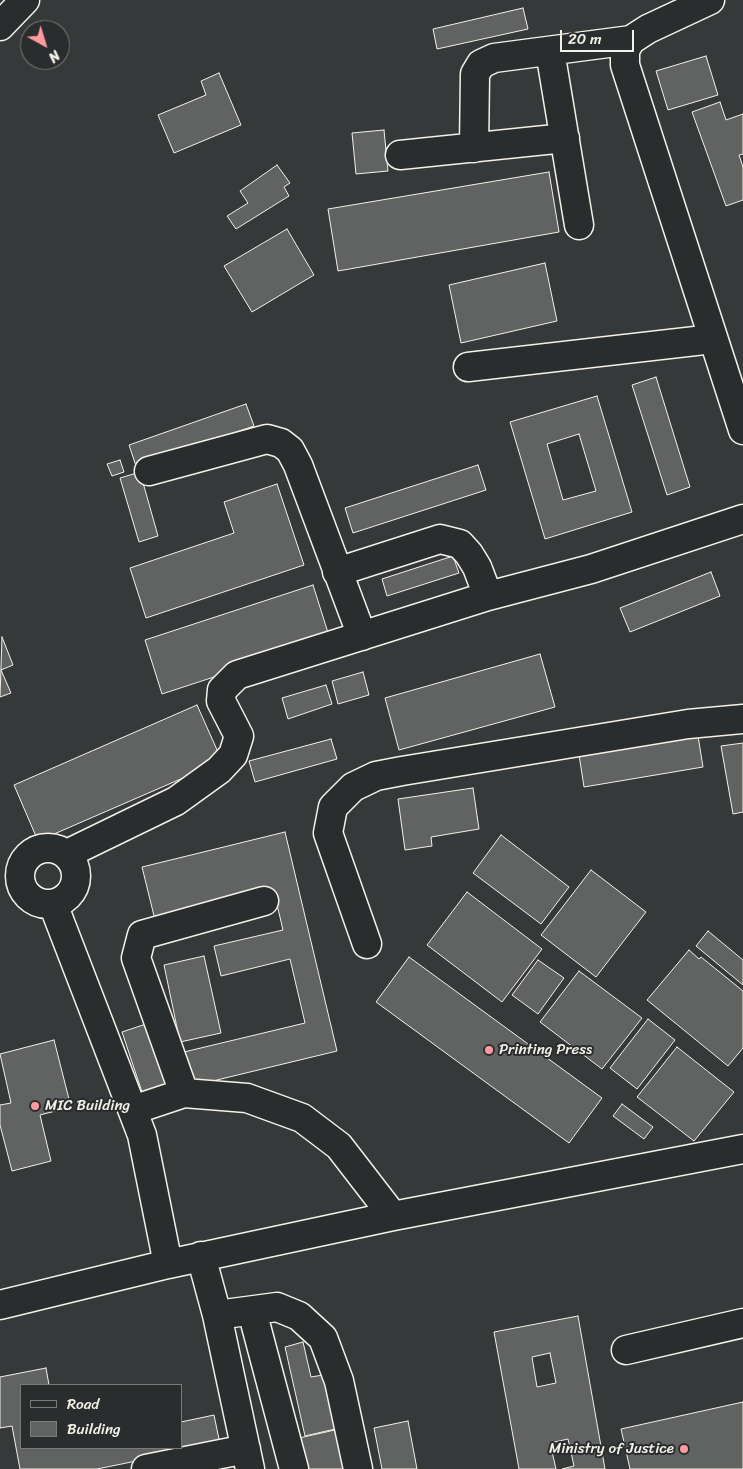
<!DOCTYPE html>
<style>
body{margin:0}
#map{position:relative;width:743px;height:1469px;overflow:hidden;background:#363939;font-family:Sriracha,sans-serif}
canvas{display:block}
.legend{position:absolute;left:20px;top:1384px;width:162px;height:65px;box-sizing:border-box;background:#2a2d2e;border:1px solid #7b7b78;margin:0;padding:6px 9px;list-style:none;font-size:15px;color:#f4f1e8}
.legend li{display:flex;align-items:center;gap:10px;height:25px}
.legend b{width:25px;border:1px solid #7b7b78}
.north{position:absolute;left:20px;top:20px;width:50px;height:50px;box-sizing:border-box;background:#2a2d2e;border:1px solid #7b7b78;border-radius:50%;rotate:141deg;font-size:14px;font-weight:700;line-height:20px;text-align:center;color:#f4f1e8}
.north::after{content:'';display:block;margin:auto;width:18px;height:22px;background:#ff9aa2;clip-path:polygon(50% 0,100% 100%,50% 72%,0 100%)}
.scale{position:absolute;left:560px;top:30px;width:74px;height:22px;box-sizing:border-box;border:2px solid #f4f1e8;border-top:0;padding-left:6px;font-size:15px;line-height:18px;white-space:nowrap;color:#f4f1e8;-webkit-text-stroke:4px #2a2d2e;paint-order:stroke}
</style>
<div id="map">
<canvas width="743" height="1469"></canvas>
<ul class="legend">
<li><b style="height:6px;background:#2a2d2e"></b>Road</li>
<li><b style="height:14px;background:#616362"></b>Building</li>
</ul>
<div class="north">N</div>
<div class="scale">20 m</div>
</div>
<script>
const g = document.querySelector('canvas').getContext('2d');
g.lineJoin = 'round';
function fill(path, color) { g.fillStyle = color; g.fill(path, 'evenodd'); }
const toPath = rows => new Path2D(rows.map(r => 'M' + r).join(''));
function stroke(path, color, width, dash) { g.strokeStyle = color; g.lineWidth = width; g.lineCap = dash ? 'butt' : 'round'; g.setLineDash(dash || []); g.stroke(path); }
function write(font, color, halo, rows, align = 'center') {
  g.font = font + ' Sriracha,sans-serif'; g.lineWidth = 4; g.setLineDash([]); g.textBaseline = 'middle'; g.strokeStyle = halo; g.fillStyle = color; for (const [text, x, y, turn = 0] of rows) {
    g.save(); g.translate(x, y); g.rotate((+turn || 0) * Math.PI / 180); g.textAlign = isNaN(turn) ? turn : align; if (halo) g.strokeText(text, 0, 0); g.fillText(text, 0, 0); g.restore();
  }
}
const building = toPath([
 [523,8,528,29,437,49,433,29,523,8],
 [706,56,718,95,668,110,656,71,706,56],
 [219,73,241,125,174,153,158,115,206,95,201,81,219,73],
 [720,102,726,120,743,114,743,154,739,155,743,167,743,200,726,206,692,112,720,102],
 [384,130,388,171,356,174,352,133,384,130],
 [277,165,290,183,284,187,289,196,236,229,227,216,248,203,240,191,277,165],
 [549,172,559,232,338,271,328,209,549,172],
 [287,229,314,275,252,312,224,266,287,229],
 [545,263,557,321,461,343,449,285,545,263],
 [656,377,690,487,667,495,632,385,656,377],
 [597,396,632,512,545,539,510,422,597,396],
 [579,434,596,491,563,500,547,444,579,434],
 [246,404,254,426,136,466,129,445,246,404],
 [120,460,124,472,112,476,107,464,120,460],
 [478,465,486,490,353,533,345,508,478,465],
 [140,472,158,536,139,542,120,478,140,472],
 [277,484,304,565,146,618,130,568,234,533,224,502,277,484],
 [453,556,459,573,387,596,382,579,453,556],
 [711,572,720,596,630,632,620,608,711,572],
 [313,585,330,639,162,694,145,640,313,585],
 [2,637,13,665,1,670,11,693,0,697,2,637],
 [540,654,555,707,399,750,385,698,540,654],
 [363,672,369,695,338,704,332,681,363,672],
 [326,685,332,704,288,719,282,698,326,685],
 [197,705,222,761,38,841,14,785,197,705],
 [698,736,703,767,584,787,579,755,698,736],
 [331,739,337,759,255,782,249,761,331,739],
 [743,743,743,812,733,814,721,746,743,743],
 [473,788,479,829,431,837,432,846,405,850,398,799,473,788],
 [285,832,337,1051,192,1086,184,1052,305,1023,290,959,221,976,214,946,283,930,275,896,156,924,142,867,285,832],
 [501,835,569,887,541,924,473,873,501,835],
 [591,870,646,912,596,977,541,935,591,870],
 [467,892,542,949,502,1002,427,945,467,892],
 [708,931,743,960,743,985,696,946,708,931],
 [689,950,699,959,701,957,743,991,743,1048,728,1066,647,1000,689,950],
 [204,956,221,1033,180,1042,164,965,204,956],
 [409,957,602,1098,569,1143,376,1002,409,957],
 [538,960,564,978,538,1014,512,995,538,960],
 [579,971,642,1018,602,1069,540,1022,579,971],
 [648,1019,675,1040,637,1089,610,1068,648,1019],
 [146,1024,166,1084,142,1092,122,1032,146,1024],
 [54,1040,71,1107,40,1115,51,1161,12,1171,0,1125,0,1105,11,1103,0,1054,54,1040],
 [677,1047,734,1092,694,1141,637,1097,677,1047],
 [622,1104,653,1127,644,1139,613,1116,622,1104],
 [578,1316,605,1469,562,1469,574,1466,568,1439,550,1443,556,1469,519,1469,494,1332,578,1316],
 [550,1353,556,1383,537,1387,532,1357,550,1353],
 [303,1342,311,1377,323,1375,335,1429,305,1436,285,1347,303,1342],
 [46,1368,49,1385,21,1385,21,1448,181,1448,181,1422,214,1415,220,1444,97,1469,20,1469,12,1426,0,1428,0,1377,46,1368],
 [743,1402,743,1469,630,1469,621,1429,743,1402],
 [408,1421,417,1469,382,1469,374,1428,408,1421],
 [335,1430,344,1469,306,1469,299,1438,335,1430]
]);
fill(building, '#616362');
stroke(building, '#f4f1e8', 1);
const minor = toPath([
 [710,0,648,29,631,40,625,50,625,65,743,430],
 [550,51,579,225],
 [474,148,475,74,481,64,494,58,631,40],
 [400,155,565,138],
 [468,367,713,339],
 [149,471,267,439,281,443,290,450,298,465,362,636],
 [337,572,440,539,460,544,469,554,477,567,488,596],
 '20 876a28 28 0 1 1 56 0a28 28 0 1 1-56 0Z',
 [67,854,176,801,219,770,233,755,239,736,221,701,222,690,237,675,488,596,591,569,743,519],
 [53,904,142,1135,168,1264],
 [367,944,328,833,333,807,353,787,376,776,402,771,688,724,743,719],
 [184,1093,136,958,142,935,264,901],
 [133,1110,184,1093,247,1098,302,1118,339,1146,393,1216],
 [201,1256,217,1315,250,1469],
 [0,1305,168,1264,393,1216,743,1149],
 [252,1311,294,1469],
 [217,1315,277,1307,299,1316,323,1338,339,1381,358,1469],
 [626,1350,743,1323],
 [146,1469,246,1449]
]);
const major = toPath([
 [0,26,25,0]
]);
stroke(minor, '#f4f1e8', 31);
stroke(major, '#f4f1e8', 31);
stroke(minor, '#2a2d2e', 28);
stroke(major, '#2a2d2e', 28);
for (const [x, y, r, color] of [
 [489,1050,5,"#ff9aa2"],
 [35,1106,5,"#ff9aa2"],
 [684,1449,5,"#ff9aa2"]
]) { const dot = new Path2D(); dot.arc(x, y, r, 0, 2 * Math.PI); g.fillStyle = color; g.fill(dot); stroke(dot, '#2a2d2e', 2); }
write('15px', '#f4f1e8', '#2a2d2e', [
 ["Printing Press",499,1050],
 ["MIC Building",45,1106],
 ["Ministry of Justice",674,1449,"right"]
], 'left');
</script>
